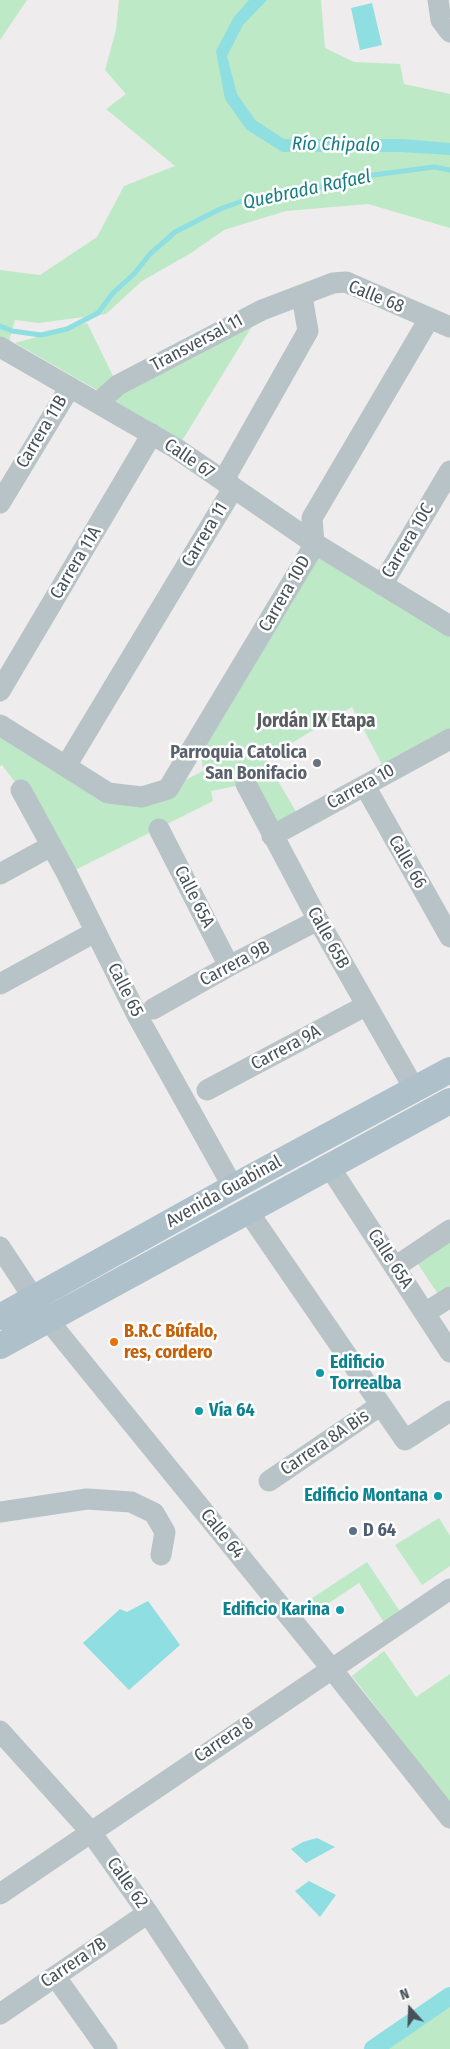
<!DOCTYPE html>
<meta charset="utf-8">
<style>
body{margin:0}
#map{position:relative;width:450px;height:2049px;overflow:hidden;background:#eeecec;font-family:"Fira Sans Condensed",sans-serif}
canvas{display:block}
.north{position:absolute;left:385px;top:1984px;width:50px;height:50px;-webkit-text-stroke:4px #fff;paint-order:stroke;rotate:340deg;font-size:14px;font-weight:700;line-height:20px;text-align:center;color:#465257}
.north::after{content:'';display:block;margin:auto;width:18px;height:22px;background:#465257;clip-path:polygon(50% 0,100% 100%,50% 72%,0 100%)}
</style>
<div id="map">
<canvas width="450" height="2049"></canvas>
<div class="north">N</div>
</div>
<script>
const g = document.querySelector('canvas').getContext('2d');
g.lineJoin = 'round';
function fill(path, color) { g.fillStyle = color; g.fill(path, 'evenodd'); }
const toPath = rows => new Path2D(rows.map(r => 'M' + r).join(''));
function stroke(path, color, width, dash) { g.strokeStyle = color; g.lineWidth = width; g.lineCap = dash ? 'butt' : 'round'; g.setLineDash(dash || []); g.stroke(path); }
function write(font, color, halo, rows, align = 'center') {
  g.font = font + ' "Fira Sans Condensed",sans-serif'; g.lineWidth = 5; g.setLineDash([]); g.textBaseline = 'middle'; g.strokeStyle = halo; g.fillStyle = color; for (const [text, x, y, turn = 0] of rows) {
    g.save(); g.translate(x, y); g.rotate((+turn || 0) * Math.PI / 180); g.textAlign = isNaN(turn) ? turn : align; if (halo) g.strokeText(text, 0, 0); g.fillText(text, 0, 0); g.restore();
  }
}
fill(toPath([
 [0,0,27,0,0,40],
 [119,0,321,0,325,48,354,62,400,64,404,84,450,94,450,228,368,204,286,211,224,230,191,253,142,281,106,314,39,323,15,320,7,348,0,343,0,270,40,275,97,237,124,186,175,166,106,109,126,94,105,70,116,30],
 [262,310,177,449,99,402],
 [87,323,116,382,104,394,15,343],
 [314,543,450,626,450,739,386,772,352,707,265,759,301,820,272,836,246,784,211,791,213,801,67,874,21,790,2,765,0,766,0,726,108,793,168,789,203,771,200,737],
 [450,1234,450,1286,438,1294,414,1258],
 [439,1518,450,1536,450,1566,422,1585,395,1545],
 [367,1562,401,1613,385,1624,359,1583,308,1617,300,1606],
 [384,1651,416,1697,450,1674,450,1803,352,1676],
 [450,1997,450,2049,379,2049]
]), '#bde9c7');
fill(toPath([
 [249,0,267,0,243,25,227,56,237,94,255,120,284,139,402,139,450,143,450,155,401,152,282,152,246,129,225,99,216,51,234,17],
 [372,3,382,45,360,50,351,8],
 [148,1601,180,1645,129,1690,83,1643,120,1609,127,1612],
 [317,1838,335,1847,306,1863,291,1849,303,1842],
 [309,1881,336,1895,320,1917,295,1891]
]), '#8edee2');
stroke(toPath([
 [0,326,12,331,41,335,67,329,98,313,113,293,134,274,150,254,175,232,220,209,248,199,345,183,358,177,434,167,450,170]
]), '#8edee2', 5);
stroke(toPath([
 [373,2049,450,1996]
]), '#8edee2', 18);
stroke(toPath([
 [438,0,441,20,450,32],
 [0,347,177,449,314,543,450,626],
 [99,402,118,385,262,310,333,283,346,282,450,327],
 [0,503,70,387],
 [382,585,450,471],
 [0,691,152,434],
 [0,725,108,793,142,797,168,789,309,554,314,543,312,518,429,319],
 [66,766,228,497,231,487,226,476,308,331,302,296],
 [246,784,318,920,415,1090],
 [365,786,450,937],
 [21,790,67,874,138,1017,233,1187],
 [159,829,229,966],
 [272,836,450,739],
 [0,874,51,846],
 [0,984,95,932],
 [153,1009,229,966,318,920],
 [207,1090,365,1006],
 [329,1166,450,1352],
 [247,1210,405,1440,450,1411],
 [0,1247,48,1320,331,1668,450,1818],
 [395,1267,450,1230],
 [425,1313,450,1297],
 [269,1481,381,1405],
 [0,1512,87,1499,131,1502,154,1513,165,1532,161,1555],
 [0,1731,90,1831,148,1913,238,2049],
 [0,1894,450,1589],
 [55,1976,107,2049],
 [0,2014,148,1913]
]), '#b8c3c7', 21);
stroke(toPath([
 [0,1317,233,1187,450,1070],
 [0,1346,450,1101]
]), '#aec0c9', 26);
for (const [x, y, r, color] of [
 [317,763,5,"#6b7280"],
 [114,1342,5,"#e8710a"],
 [320,1373,5,"#0f9aa8"],
 [199,1411,5,"#0f9aa8"],
 [438,1496,5,"#0f9aa8"],
 [353,1531,5,"#5c6f8a"],
 [340,1610,5,"#0f9aa8"]
]) { const dot = new Path2D(); dot.arc(x, y, r, 0, 2 * Math.PI); g.fillStyle = color; g.fill(dot); stroke(dot, '#fff', 2); }
write('18px', '#465257', '#fff', [
 ["Calle 68",376,297,22],
 ["Transversal 11",197,343,-28],
 ["Carrera 11B",42,432,-59],
 ["Calle 67",189,459,34],
 ["Carrera 11",205,535,-59],
 ["Carrera 10C",408,541,-59],
 ["Carrera 11A",76,563,-59],
 ["Carrera 10D",285,594,-60],
 ["Carrera 10",361,787,-29],
 ["Calle 66",407,862,60],
 ["Calle 65A",194,897,63],
 ["Calle 65B",328,938,61],
 ["Carrera 9B",235,964,-28],
 ["Calle 65",125,990,63],
 ["Carrera 9A",286,1048,-28],
 ["Avenida Guabinal",224,1192,-29],
 ["Calle 65A",390,1259,57],
 ["Carrera 8A Bis",325,1443,-34],
 ["Calle 64",222,1534,51],
 ["Carrera 8",224,1740,-34],
 ["Calle 62",127,1883,55],
 ["Carrera 7B",74,1963,-34]
]);
write('bold 18px', '#5b616d', '#fff', [
 ["Parroquia Catolica",307,753],
 ["San Bonifacio",307,774]
], 'right');
write('bold 18px', '#c56008', '#fff', [
 ["B.R.C Búfalo,",124,1332],
 ["res, cordero",124,1353]
], 'left');
write('bold 18px', '#0d838f', '#fff', [
 ["Edificio",330,1363],
 ["Torrealba",330,1384],
 ["Vía 64",209,1411],
 ["Edificio Montana",428,1496,"right"],
 ["Edificio Karina",330,1610,"right"]
], 'left');
write('bold 18px', '#4e5e75', '#fff', [
 ["D 64",363,1531]
], 'left');
write('italic 19px', '#187e83', '#fff', [
 ["Río Chipalo",336,145,1],
 ["Quebrada Rafael",307,190,-12]
]);
write('bold 19px', '#595d60', '#fff', [
 ["Jordán IX Etapa",316,722]
]);
</script>
